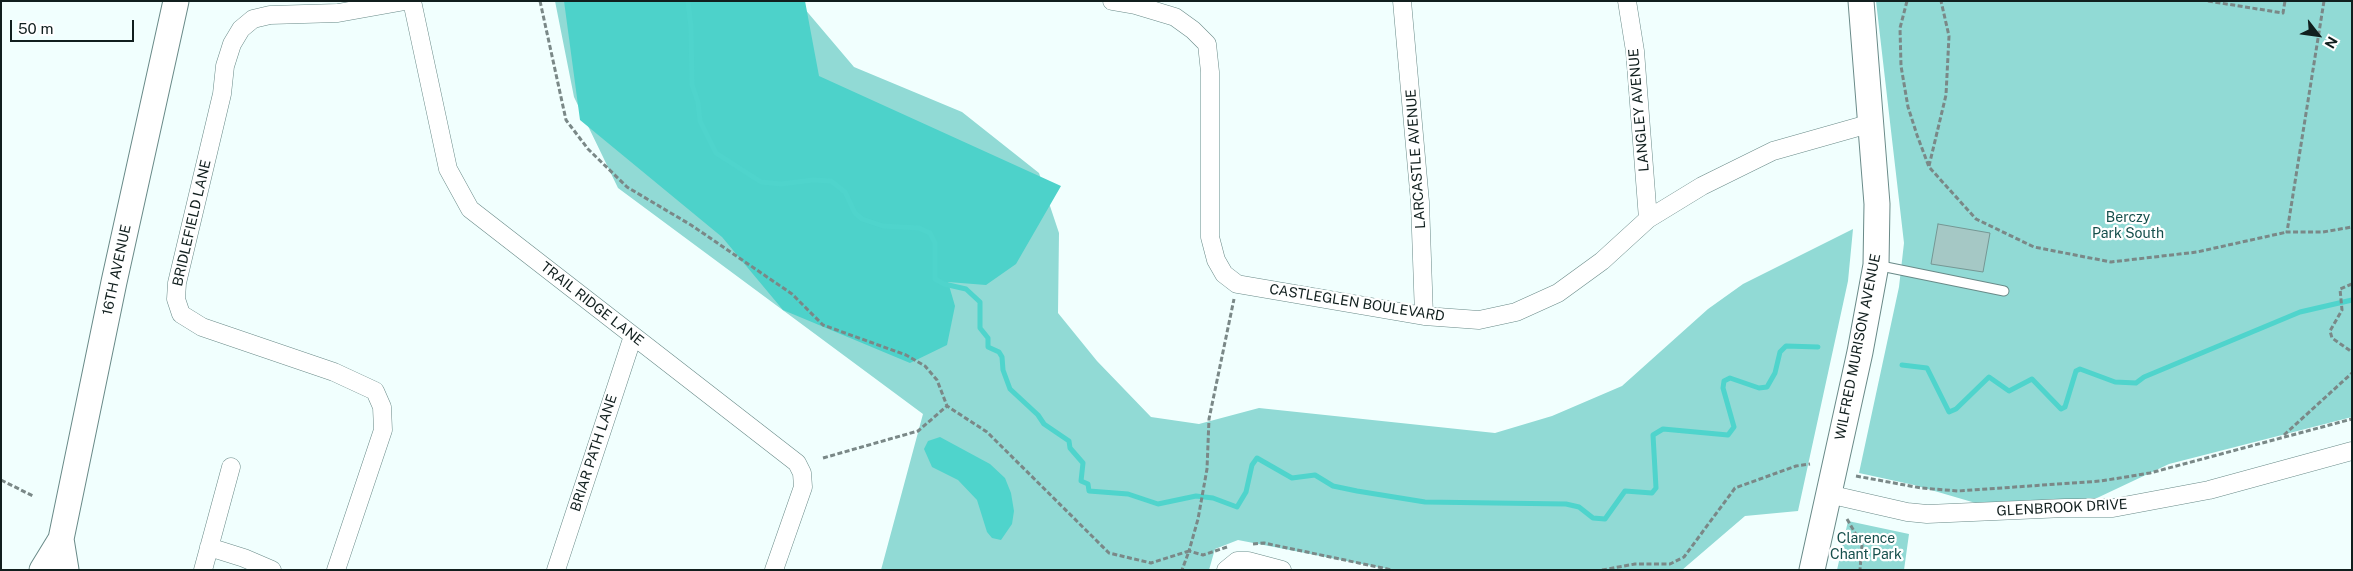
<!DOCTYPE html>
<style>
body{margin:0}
#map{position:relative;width:2353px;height:571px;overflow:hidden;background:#f1fffe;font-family:"Public Sans",sans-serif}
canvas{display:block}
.frame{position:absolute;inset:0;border:2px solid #111f1e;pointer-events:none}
.north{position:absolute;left:2293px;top:10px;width:50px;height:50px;-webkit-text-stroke:4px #fff;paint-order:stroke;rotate:120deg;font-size:14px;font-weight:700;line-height:20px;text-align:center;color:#111f1e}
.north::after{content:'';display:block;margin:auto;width:18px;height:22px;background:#111f1e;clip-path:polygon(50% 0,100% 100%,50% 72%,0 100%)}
.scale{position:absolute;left:10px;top:20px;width:124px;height:22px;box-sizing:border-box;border:2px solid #111f1e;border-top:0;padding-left:6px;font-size:15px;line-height:18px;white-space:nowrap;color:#111f1e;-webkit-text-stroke:4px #fff;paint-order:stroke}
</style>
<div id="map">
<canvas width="2353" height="571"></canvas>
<div class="frame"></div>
<div class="north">N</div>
<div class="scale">50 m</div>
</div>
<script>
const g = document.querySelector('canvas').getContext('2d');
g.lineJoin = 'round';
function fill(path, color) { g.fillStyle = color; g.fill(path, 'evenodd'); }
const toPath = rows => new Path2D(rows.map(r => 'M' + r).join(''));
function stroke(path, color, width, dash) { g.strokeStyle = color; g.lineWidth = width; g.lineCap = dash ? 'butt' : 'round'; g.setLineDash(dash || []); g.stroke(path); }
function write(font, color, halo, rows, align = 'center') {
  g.font = font + ' "Public Sans",sans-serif'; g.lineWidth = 4.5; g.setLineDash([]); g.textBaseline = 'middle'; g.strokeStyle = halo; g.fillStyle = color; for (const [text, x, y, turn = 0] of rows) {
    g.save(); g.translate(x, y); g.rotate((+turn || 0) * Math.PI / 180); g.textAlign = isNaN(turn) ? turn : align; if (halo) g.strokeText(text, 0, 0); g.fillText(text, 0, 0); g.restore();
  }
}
fill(toPath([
 [555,1,798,1,854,67,962,112,1039,173,1059,233,1058,313,1097,361,1151,417,1199,424,1259,408,1495,433,1552,416,1622,386,1708,309,1743,284,1853,229,1848,281,1798,511,1745,516,1682,570,1393,570,1238,540,1215,549,1209,570,881,570,923,414,618,188,574,97],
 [1876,1,2352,1,2352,417,2169,464,2097,498,1979,504,1914,485,1859,473,1899,287,1904,243],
 [1848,521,1909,534,1904,570,1837,570]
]), '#91dad5');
fill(toPath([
 [564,1,805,1,819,76,1061,186,1016,264,986,285,948,282,955,306,947,345,910,363,783,310,722,237,580,120]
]), '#4dd2ca');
fill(toPath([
 [940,437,990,464,1005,478,1011,493,1014,511,1012,524,1001,540,992,538,987,532,977,500,958,480,932,467,924,449,928,441]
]), '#4fd4cc');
stroke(toPath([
 [688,1,691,27,692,85,698,102,700,121,716,153,761,182,781,184,813,180,831,181,845,192,855,213,862,219,883,226,919,228,930,233,935,243,935,279,944,284,966,289,980,302,980,328,988,338,988,347,999,352,1002,357,1003,370,1010,389,1038,415,1044,424,1069,441,1070,448,1083,463,1081,481,1088,484,1089,491,1128,494,1158,504,1196,496,1213,498,1237,507,1246,492,1252,465,1257,458,1292,478,1315,475,1333,486,1357,491,1425,502,1566,504,1579,507,1593,518,1605,519,1625,491,1652,493,1656,488,1653,435,1663,429,1728,435,1734,427,1723,388,1724,381,1730,378,1759,388,1767,387,1775,373,1780,352,1786,346,1818,347],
 [1902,365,1927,368,1949,412,1956,409,1989,377,2009,391,2032,379,2061,409,2065,407,2076,371,2080,369,2115,382,2136,383,2144,377,2300,312,2352,300]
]), '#4fd4cc', 5);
const building = toPath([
 [1938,224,1990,233,1983,272,1931,264,1938,224]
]);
fill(building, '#a5c8c5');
stroke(building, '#759794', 1);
const lane = toPath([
 [1876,265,2004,291]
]);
const street = toPath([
 [412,1,448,169,470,209,797,463,802,473,803,487,774,570],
 [1112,1,1135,5,1175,17,1193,30,1207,44,1210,72,1210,237,1216,260,1224,274,1237,284,1424,316,1479,320,1516,312,1558,293,1602,261,1648,219,1702,186,1773,151,1872,123],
 [1402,1,1420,202,1424,316],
 [1627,1,1635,51,1648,219],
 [1828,494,1907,512,1927,514,2065,508,2113,508,2209,490,2352,451],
 [209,547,244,558,272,570],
 [203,570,231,467],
 [336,570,383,430,382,407,375,391,334,372,202,327,181,314,176,299,177,283,222,94,225,66,232,44,241,29,253,19,270,15,338,13,405,1],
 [556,570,633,336],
 [1226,570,1237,561,1248,561,1282,570]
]);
const secondary = toPath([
 [42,570,61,539],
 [66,570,61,539,114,282,176,1],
 [1812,570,1860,352,1876,265,1877,204,1861,1]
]);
stroke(lane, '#698a88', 11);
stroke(street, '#698a88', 19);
stroke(secondary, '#698a88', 27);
stroke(toPath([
 [540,1,566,120,588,149,627,187,691,225,792,294,823,325,906,355,925,366,937,380,947,406],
 [1907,1,1900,28,1901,66,1908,107,1917,135,1929,167,1976,219,2034,247,2111,262,2197,252,2287,232],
 [2208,1,2283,13,2285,1],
 [2324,1,2287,232,2323,232,2352,227],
 [1929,166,1946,95,1949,36,1941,1],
 [2352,284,2340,289,2342,310,2330,331,2332,338,2352,352],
 [2284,435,2352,373],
 [823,458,918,431,947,406,987,432,1109,553,1151,563,1189,551,1182,570],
 [1856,476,1921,488,1958,491,2101,481,2150,473,2352,419],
 [1,480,33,496],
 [1847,519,1862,545,1860,570],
 [1253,544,1264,543,1392,570],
 [1227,547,1203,555,1189,551,1198,519,1207,469,1209,419,1234,299],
 [1602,570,1635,564,1670,564,1684,557,1735,488,1796,466,1810,464]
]), '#7a8887', 3, [5, 2.5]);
stroke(lane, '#fff', 9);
stroke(street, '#fff', 18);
stroke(secondary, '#fff', 25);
write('14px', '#111f1e', '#fff', [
 ["LANGLEY AVENUE",1639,110,-95],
 ["LARCASTLE AVENUE",1416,159,-94],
 ["BRIDLEFIELD LANE",192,223,-77],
 ["16TH AVENUE",117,270,-78],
 ["CASTLEGLEN BOULEVARD",1357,303,9],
 ["TRAIL RIDGE LANE",592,304,38],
 ["WILFRED MURISON AVENUE",1858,347,-79],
 ["BRIAR PATH LANE",594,453,-72],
 ["GLENBROOK DRIVE",2062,508,-3]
]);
write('14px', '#164f4c', '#fff', [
 ["Berczy",2128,218],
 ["Park South",2128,234],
 ["Clarence",1866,539],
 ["Chant Park",1866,555]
]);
</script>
